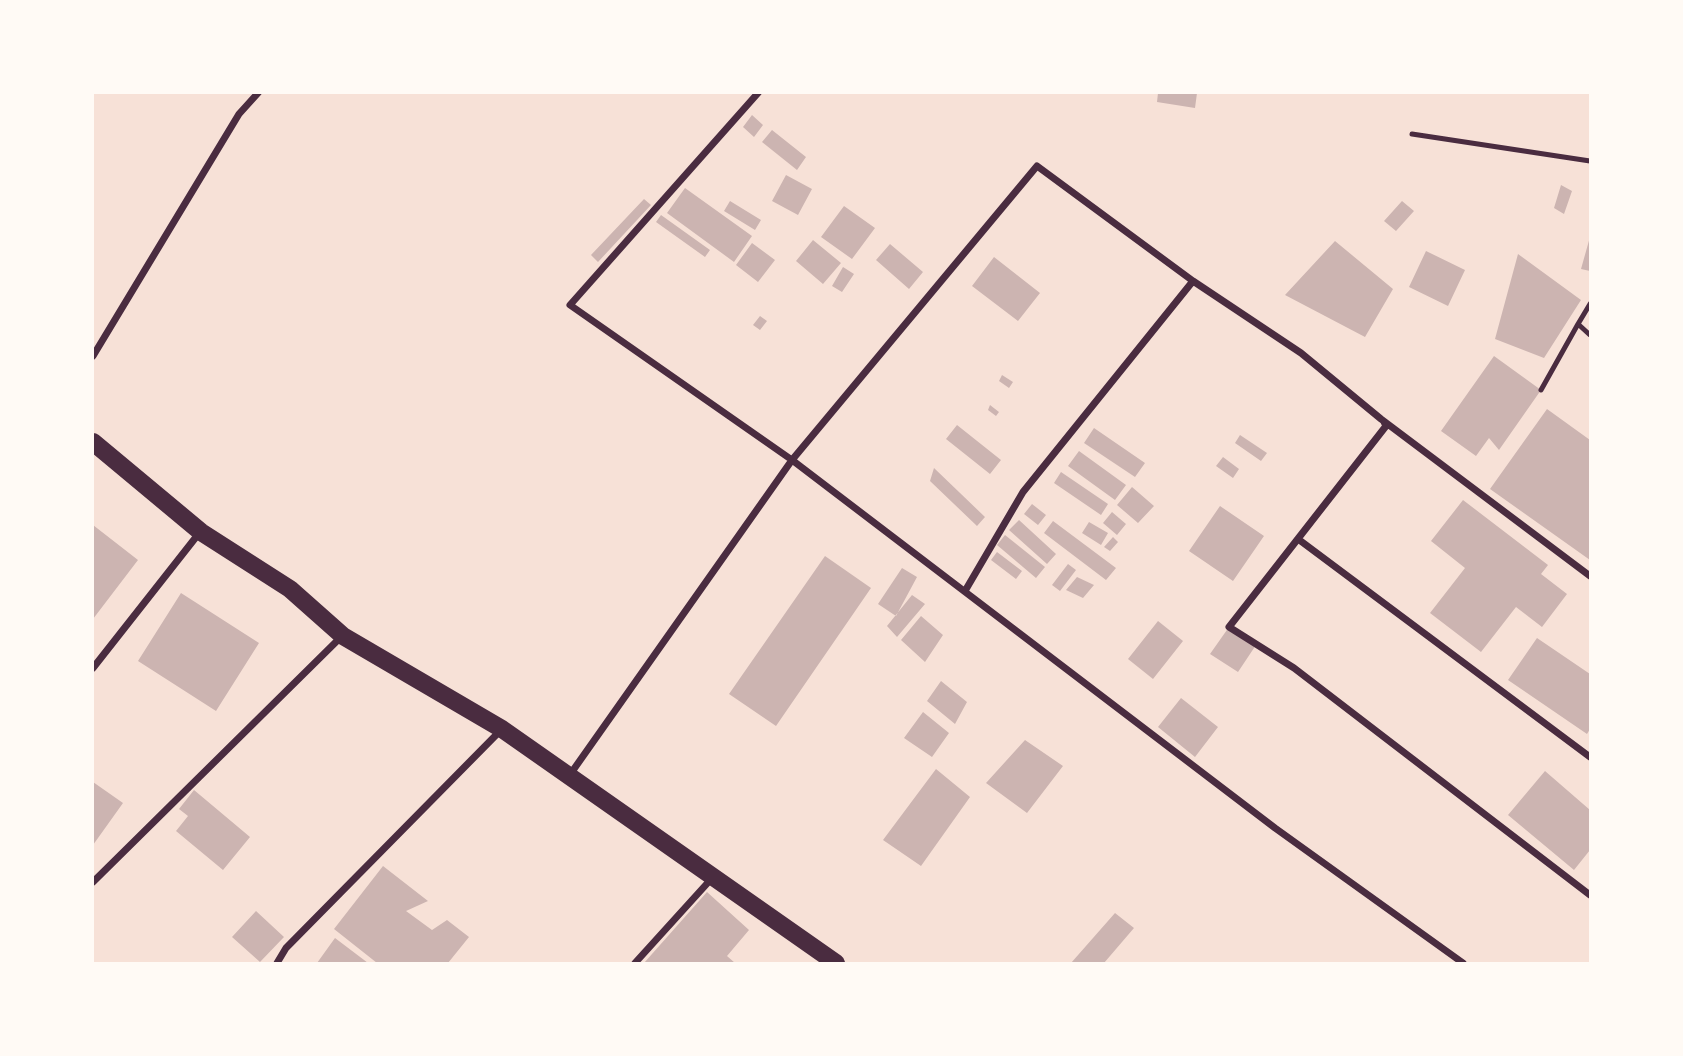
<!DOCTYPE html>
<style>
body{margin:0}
#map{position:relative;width:1683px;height:1056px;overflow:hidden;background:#f7e1d7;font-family:"Archivo Narrow",sans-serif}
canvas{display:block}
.frame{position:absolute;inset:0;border:94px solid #fffaf5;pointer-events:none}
</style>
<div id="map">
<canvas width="1683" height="1056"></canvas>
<div class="frame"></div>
</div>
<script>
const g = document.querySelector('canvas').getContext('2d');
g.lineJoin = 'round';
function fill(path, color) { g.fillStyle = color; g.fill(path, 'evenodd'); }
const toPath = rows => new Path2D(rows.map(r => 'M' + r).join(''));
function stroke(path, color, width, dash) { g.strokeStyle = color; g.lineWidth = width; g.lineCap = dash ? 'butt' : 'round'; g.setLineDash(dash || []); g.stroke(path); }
fill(toPath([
 [1158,93,1197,93,1195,108,1157,102],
 [752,115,763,125,754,137,743,127],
 [772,130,806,157,797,170,762,142],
 [786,175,812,189,798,215,772,201],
 [1561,185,1572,191,1564,214,1554,208],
 [685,188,752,236,734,262,667,213],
 [644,199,651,205,598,262,591,255],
 [730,201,761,220,755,230,724,211],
 [1402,201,1414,211,1396,231,1384,221],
 [844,206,875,228,852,259,821,237],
 [661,215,710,250,705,257,656,222],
 [1590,237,1590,271,1581,269],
 [813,240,841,263,823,284,796,261],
 [1335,241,1393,289,1365,337,1285,295],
 [752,243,775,260,758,282,736,265],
 [890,244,923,272,909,289,876,260],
 [1426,251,1465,270,1448,306,1409,287],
 [1518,254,1581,300,1544,358,1495,339],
 [994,257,1040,293,1018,321,972,286],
 [843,267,854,274,842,292,832,286],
 [760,316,767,321,760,330,753,325],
 [1494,356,1541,390,1499,450,1489,438,1476,456,1441,431],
 [1002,375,1013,382,1009,388,999,381],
 [990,405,999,412,996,416,988,410],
 [1547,409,1590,440,1590,560,1490,489],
 [957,425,1001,460,990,474,946,439],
 [1094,428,1145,463,1135,477,1084,443],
 [1240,435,1267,453,1261,461,1235,443],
 [1079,451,1126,485,1115,500,1068,466],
 [1223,457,1239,469,1233,478,1216,466],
 [934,468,985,517,977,526,930,481],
 [1061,472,1108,504,1101,515,1054,483],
 [1132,487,1154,506,1138,523,1117,505],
 [1463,500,1548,565,1541,574,1567,594,1542,627,1516,607,1481,652,1430,613,1465,568,1431,541],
 [1032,504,1046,515,1038,525,1024,514],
 [1220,506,1264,536,1233,581,1189,551],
 [1112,512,1126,524,1117,535,1103,523],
 [1019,520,1056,554,1047,564,1009,530],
 [1053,521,1116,568,1106,580,1044,533],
 [1089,522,1108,533,1101,545,1082,533],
 [93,525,138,560,93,619],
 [1005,535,1045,567,1036,578,997,545],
 [1113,537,1118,542,1110,551,1104,547],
 [997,552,1022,571,1016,579,991,560],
 [825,556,871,588,776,726,729,694],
 [1068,564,1076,570,1060,591,1052,585],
 [902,568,917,577,896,616,878,604],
 [1077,577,1094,585,1083,598,1066,590],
 [181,593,259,643,216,711,138,661],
 [912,595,925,604,897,637,887,626],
 [921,616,943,635,925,662,901,640],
 [1158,621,1183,641,1153,679,1128,659],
 [1229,627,1256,645,1238,672,1210,654],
 [1537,638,1590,674,1590,729,1587,734,1508,680],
 [941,681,967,702,955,724,927,701],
 [1181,698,1218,727,1195,757,1158,727],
 [923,712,949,733,932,757,904,738],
 [1025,740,1063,766,1027,813,986,783],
 [936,769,970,797,921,866,883,840],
 [1545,771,1590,810,1590,850,1574,870,1508,815],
 [93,782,123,803,93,845],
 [194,790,250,837,223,870,176,831,188,816,179,809],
 [383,866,428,901,406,911,432,930,447,920,469,937,448,963,377,963,334,929],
 [707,892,749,930,727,956,735,963,644,963],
 [256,911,284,937,260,962,232,937],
 [1115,913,1134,928,1104,963,1071,963],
 [335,938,368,963,317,963]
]), '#ccb4b1');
stroke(toPath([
 [1412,134,1590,161],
 [1578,324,1590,304],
 [1541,390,1578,324,1590,335]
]), '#4a2c40', 5);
stroke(toPath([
 [758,93,570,305,792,460,1037,166,1193,281,1301,353,1381,419,1590,576],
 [93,356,239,114,258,93],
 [1384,422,1386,426,1229,627,1294,668,1590,895],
 [1298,539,1590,757],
 [965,591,1023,492,1193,281],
 [93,668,200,532],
 [569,776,792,460,1275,828,1463,963],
 [93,882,342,636],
 [277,963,286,948,501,730],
 [635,963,713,877]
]), '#4a2c40', 7);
stroke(toPath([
 [93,442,201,532,290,589,343,636,502,729,836,963]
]), '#4a2c40', 18);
</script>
